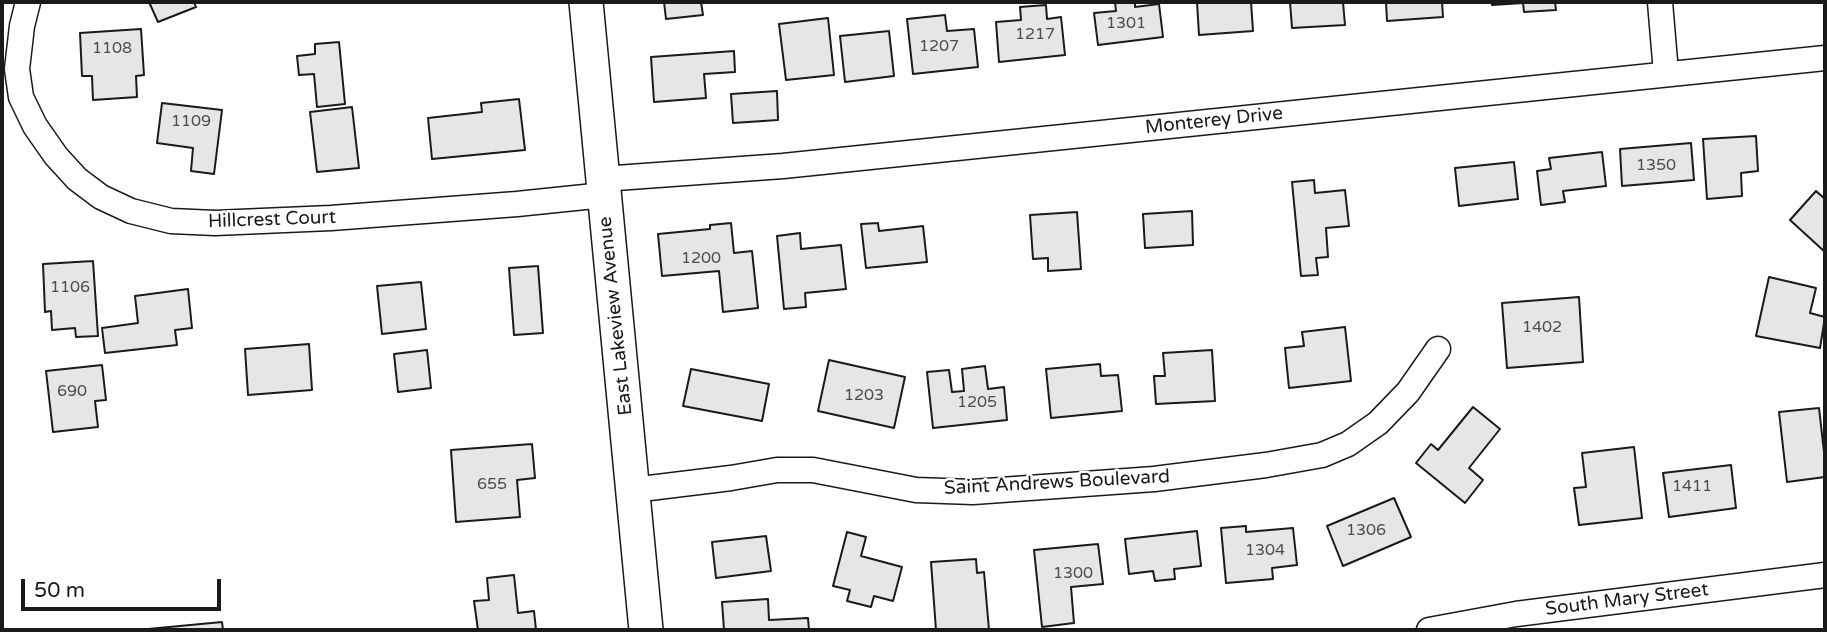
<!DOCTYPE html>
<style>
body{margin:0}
#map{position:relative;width:1827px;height:632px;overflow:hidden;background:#fff;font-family:"Varela Round",sans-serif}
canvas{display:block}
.frame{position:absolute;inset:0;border:4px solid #1a1a1a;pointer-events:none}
.scale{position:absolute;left:21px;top:579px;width:200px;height:32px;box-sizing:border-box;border:4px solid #1a1a1a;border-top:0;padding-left:9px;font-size:21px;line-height:24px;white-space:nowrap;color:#1a1a1a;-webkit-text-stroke:5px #fff;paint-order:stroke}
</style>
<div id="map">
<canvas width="1827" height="632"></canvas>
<div class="frame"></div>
<div class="scale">50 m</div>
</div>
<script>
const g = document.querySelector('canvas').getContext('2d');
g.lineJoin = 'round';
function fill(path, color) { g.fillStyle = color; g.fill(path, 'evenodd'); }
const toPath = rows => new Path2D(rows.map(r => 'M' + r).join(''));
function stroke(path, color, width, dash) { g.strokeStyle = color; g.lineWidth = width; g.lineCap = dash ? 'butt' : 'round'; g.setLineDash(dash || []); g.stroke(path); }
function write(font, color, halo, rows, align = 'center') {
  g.font = font + ' "Varela Round",sans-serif'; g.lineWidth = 5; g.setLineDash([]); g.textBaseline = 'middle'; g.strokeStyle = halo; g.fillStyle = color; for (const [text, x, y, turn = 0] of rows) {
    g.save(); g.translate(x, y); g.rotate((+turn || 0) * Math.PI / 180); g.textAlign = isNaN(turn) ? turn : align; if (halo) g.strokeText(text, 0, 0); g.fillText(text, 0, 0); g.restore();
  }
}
const building = toPath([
 [149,2,194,2,196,7,158,22,149,2],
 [664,2,701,2,703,15,666,19,664,2],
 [1115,2,1135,2,1135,7,1159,4,1163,37,1098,45,1094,13,1116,11,1115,2],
 [1197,2,1251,2,1253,31,1199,35,1197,2],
 [1290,2,1343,2,1345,25,1292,28,1290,2],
 [1386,2,1442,2,1443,17,1387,21,1386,2],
 [1492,2,1555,2,1556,10,1524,12,1523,3,1492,5,1492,2],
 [1046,5,1047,19,1061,17,1065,55,999,62,996,22,1021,20,1020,7,1046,5],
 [945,15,947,31,974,29,978,67,913,74,907,19,945,15],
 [828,18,834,75,786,80,779,24,828,18],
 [141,29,144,75,136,76,137,97,93,100,92,76,82,76,80,33,141,29],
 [889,31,894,76,845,82,840,36,889,31],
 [339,42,345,104,317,107,314,74,299,75,297,56,315,54,315,44,339,42],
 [734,51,735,72,704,74,706,98,654,102,651,57,734,51],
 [777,91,778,120,733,123,731,94,777,91],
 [519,99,525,150,432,159,428,118,482,112,481,103,519,99],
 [162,103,222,110,214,174,191,171,193,148,157,143,162,103],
 [352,107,359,168,317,172,310,112,352,107],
 [1756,136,1758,171,1741,173,1742,196,1707,199,1703,139,1756,136],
 [1691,143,1694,180,1622,186,1620,149,1691,143],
 [1602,152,1606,186,1563,191,1565,202,1541,205,1537,171,1551,169,1549,158,1602,152],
 [1514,162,1518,199,1459,206,1455,168,1514,162],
 [1314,180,1315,193,1345,190,1349,226,1326,228,1328,257,1316,258,1318,275,1301,276,1292,182,1314,180],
 [1816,191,1825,199,1825,252,1790,220,1816,191],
 [1192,211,1193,245,1145,248,1143,214,1192,211],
 [1077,212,1081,269,1048,271,1048,258,1033,259,1030,215,1077,212],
 [731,223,734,253,752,251,758,308,723,312,719,271,662,276,658,234,710,229,710,225,731,223],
 [878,223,879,231,923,226,927,262,866,268,861,224,878,223],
 [800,233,801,249,841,245,846,289,805,293,806,307,784,309,777,236,800,233],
 [93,261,98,336,76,337,75,328,52,330,51,311,45,312,43,264,93,261],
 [538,266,543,333,514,335,509,268,538,266],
 [1769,277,1816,288,1810,313,1825,317,1820,348,1756,336,1769,277],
 [421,282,426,329,382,334,377,286,421,282],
 [188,289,192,328,175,330,177,345,105,353,102,328,138,323,135,296,188,289],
 [1579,297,1583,362,1507,368,1502,303,1579,297],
 [1345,327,1351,381,1289,388,1285,348,1304,346,1302,332,1345,327],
 [309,344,312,390,248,395,245,349,309,344],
 [427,350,431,388,398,392,394,354,427,350],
 [1212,350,1215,401,1156,404,1154,376,1165,376,1163,353,1212,350],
 [829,360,905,377,894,428,818,411,829,360],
 [1100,364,1101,376,1118,375,1122,411,1051,418,1046,369,1100,364],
 [102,365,106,400,95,401,98,427,53,432,46,371,102,365],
 [985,366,988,389,1004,387,1007,420,933,428,927,372,949,370,952,392,964,391,962,369,985,366],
 [691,369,769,384,762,421,683,406,691,369],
 [1473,407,1500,429,1469,468,1483,480,1465,503,1416,463,1431,444,1438,450,1473,407],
 [1819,408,1825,461,1825,477,1787,482,1779,412,1819,408],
 [532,444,535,478,517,480,520,517,456,522,451,450,532,444],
 [1634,447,1642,518,1579,525,1574,488,1586,487,1582,453,1634,447],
 [1731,465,1736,508,1669,517,1663,473,1731,465],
 [1394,498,1411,537,1343,566,1327,526,1394,498],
 [1246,526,1246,532,1293,528,1297,565,1272,568,1273,579,1226,583,1221,528,1246,526],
 [1197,531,1201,566,1174,569,1175,579,1155,581,1153,571,1129,574,1125,539,1197,531],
 [847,532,866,537,861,556,902,567,893,601,874,596,871,607,847,601,850,590,833,586,847,532],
 [766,536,771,571,716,578,712,542,766,536],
 [1098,544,1103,584,1071,587,1074,623,1042,627,1034,550,1098,544],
 [976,559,977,573,984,572,989,630,936,630,931,562,976,559],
 [514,575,518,613,534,611,536,630,478,630,474,601,489,600,487,578,514,575],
 [768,599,769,620,808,618,809,630,724,630,722,602,768,599],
 [222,622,223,630,149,630,148,629,222,622]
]);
fill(building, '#e6e6e6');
stroke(building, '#1a1a1a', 2);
const street = toPath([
 [28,2,22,26,17,69,21,97,35,126,56,156,77,179,101,197,131,211,171,221,215,223,331,218,517,204,604,195],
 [1660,2,1666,73],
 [602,179,783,166,1825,58],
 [633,490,731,478,777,470,813,470,916,490,973,492,1154,479,1266,465,1322,455,1348,444,1378,423,1408,392,1438,349],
 [1429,630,1516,614,1825,575]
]);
const secondary = toPath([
 [586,2,646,630]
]);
stroke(street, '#1a1a1a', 27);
stroke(secondary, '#1a1a1a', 36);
stroke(street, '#fff', 24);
stroke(secondary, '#fff', 33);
write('16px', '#4d4d4d', null, [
 ["1301",1126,24],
 ["1217",1035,35],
 ["1207",939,47],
 ["1108",112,49],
 ["1109",191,122],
 ["1350",1656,166],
 ["1200",701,259],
 ["1106",70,288],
 ["1402",1542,328],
 ["690",72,392],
 ["1203",864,396],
 ["1205",977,403],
 ["655",492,485],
 ["1411",1692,487],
 ["1306",1366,531],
 ["1304",1265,551],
 ["1300",1073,574]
]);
write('19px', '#1a1a1a', '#fff', [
 ["Monterey Drive",1214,121,-6],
 ["Hillcrest Court",272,220,-2],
 ["East Lakeview Avenue",616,316,-96],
 ["Saint Andrews Boulevard",1057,483,-3],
 ["South Mary Street",1627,600,-7]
]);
</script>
